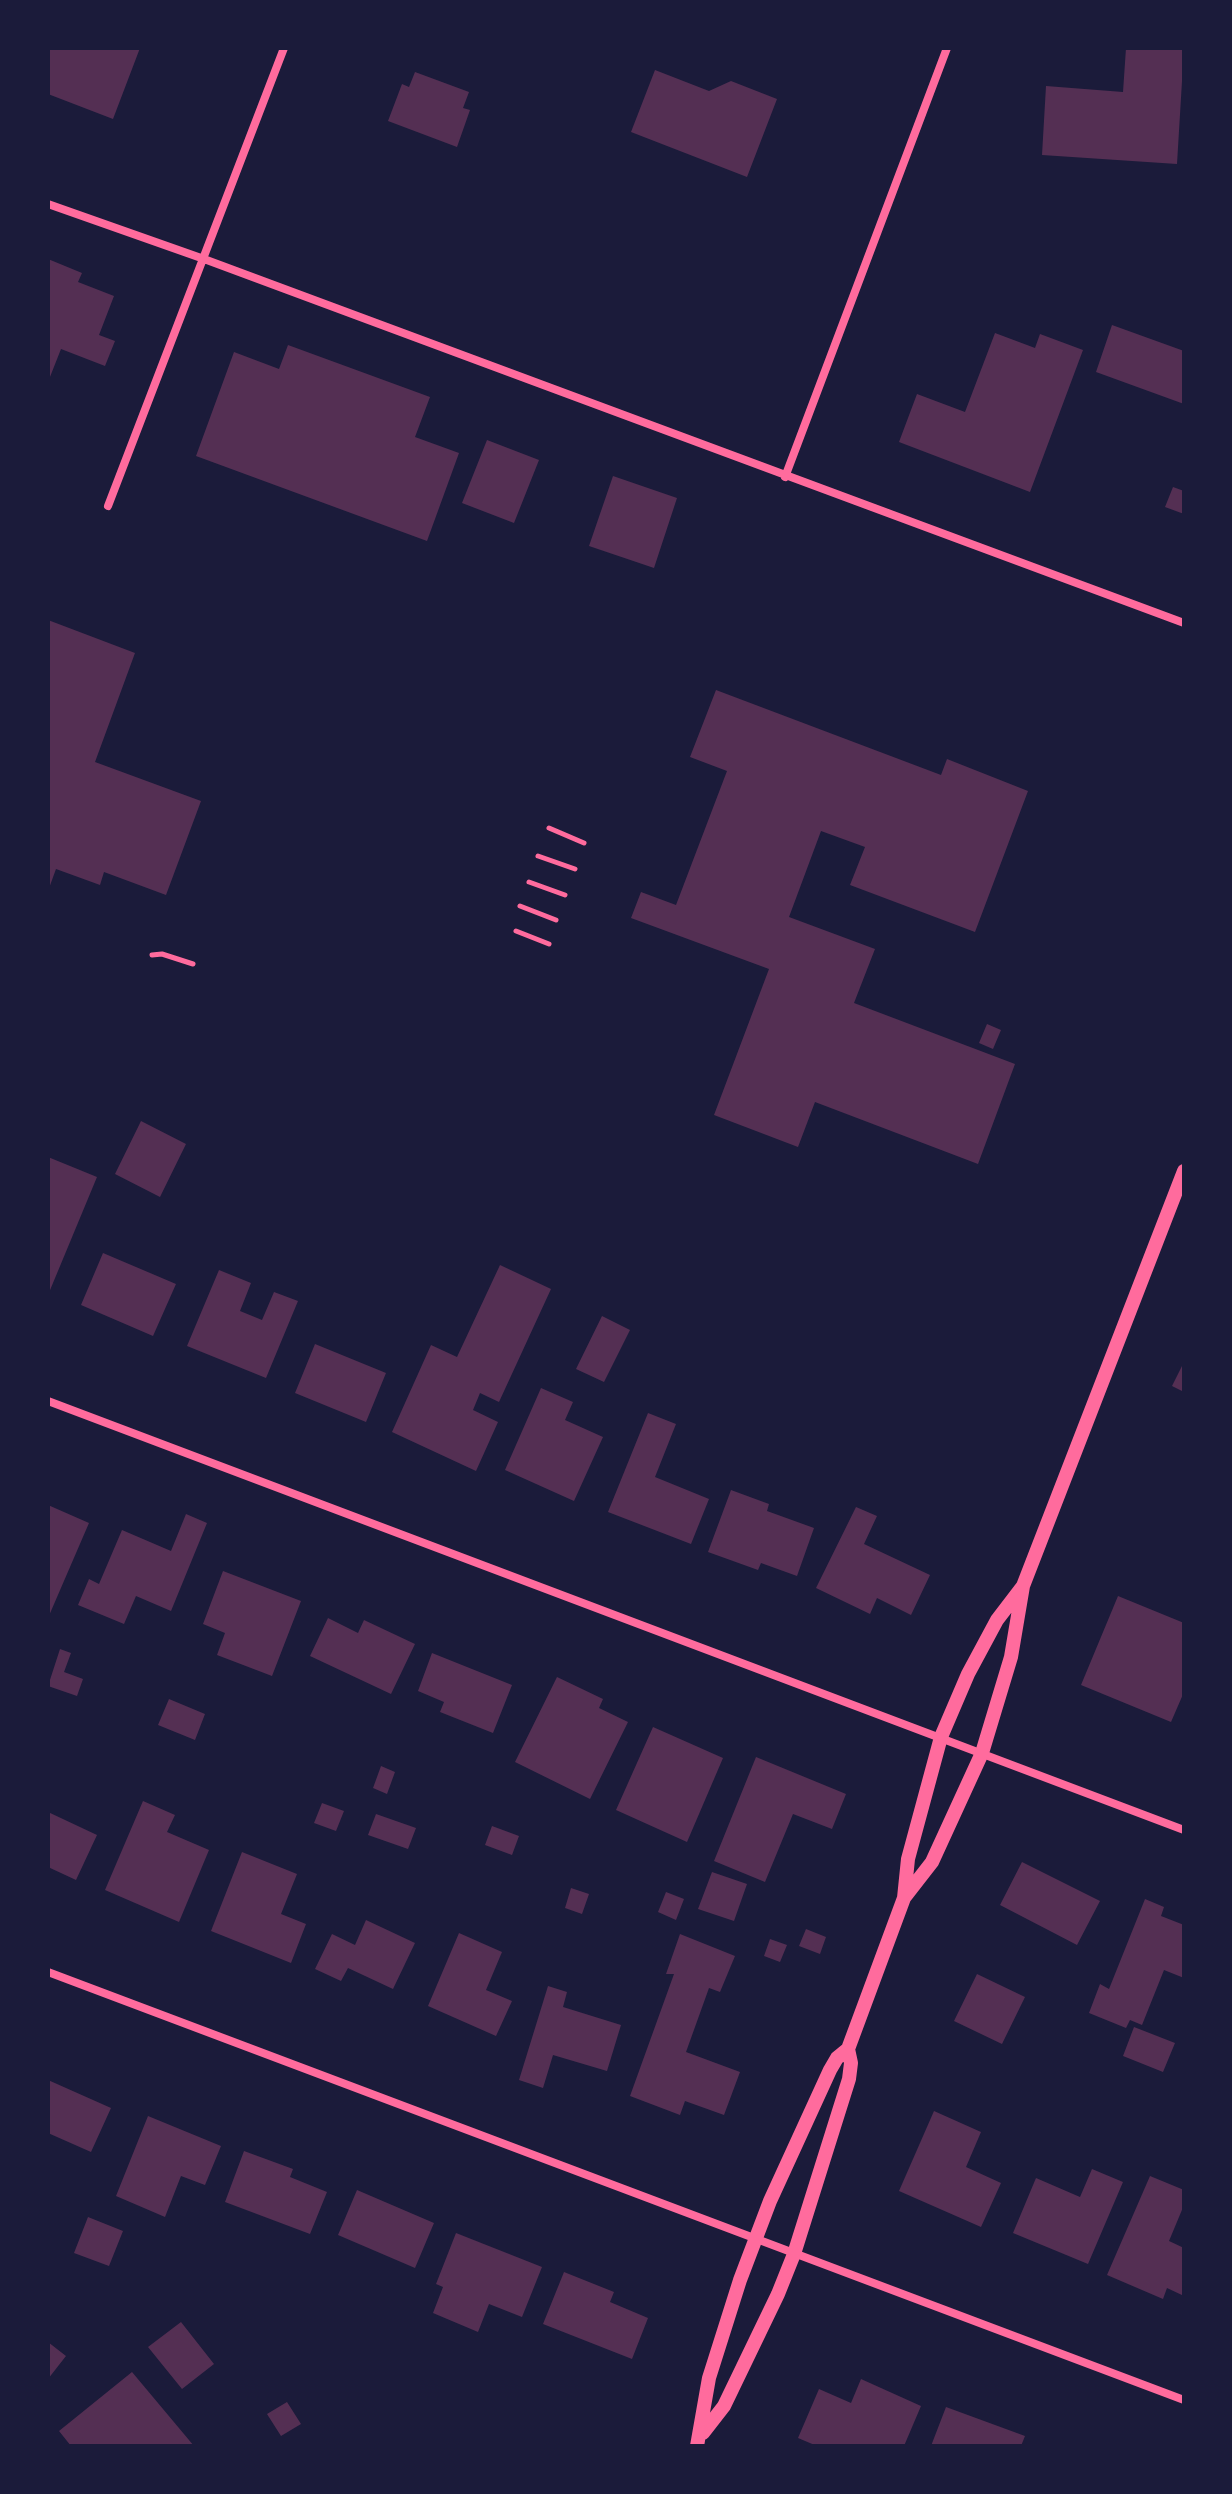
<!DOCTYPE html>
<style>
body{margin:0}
#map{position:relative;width:1232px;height:2494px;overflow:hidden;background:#1b1b3a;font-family:"Libre Baskerville",serif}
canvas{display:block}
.frame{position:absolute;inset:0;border:50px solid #1b1b3a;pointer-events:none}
</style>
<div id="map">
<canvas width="1232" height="2494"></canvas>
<div class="frame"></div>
</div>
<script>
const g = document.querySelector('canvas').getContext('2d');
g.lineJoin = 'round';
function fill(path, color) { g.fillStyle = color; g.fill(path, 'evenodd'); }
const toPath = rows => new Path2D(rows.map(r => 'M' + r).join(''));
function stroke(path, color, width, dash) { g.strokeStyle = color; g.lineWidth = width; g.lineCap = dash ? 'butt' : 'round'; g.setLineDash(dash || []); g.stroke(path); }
fill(toPath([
 [48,48,140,48,113,119,48,94],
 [1126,48,1184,48,1177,164,1042,155,1046,86,1123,92],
 [655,70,709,91,731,81,777,99,747,177,631,132],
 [415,72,469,92,463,108,470,110,457,147,388,121,402,84,409,87],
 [48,259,82,273,78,282,114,296,99,335,115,341,105,366,61,349,48,382],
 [1112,325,1184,351,1184,404,1096,372],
 [995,333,1035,348,1040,334,1083,350,1030,492,899,442,917,394,965,412],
 [288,345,430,397,415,437,459,453,427,541,196,456,234,352,279,369],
 [487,440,539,460,514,523,462,503],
 [613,476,677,498,654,568,589,546],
 [1173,487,1184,491,1184,514,1165,507],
 [48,620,135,653,95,762,201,801,166,895,104,872,100,885,56,869,48,891],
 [716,690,941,775,947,759,1028,791,975,932,850,885,865,847,821,831,789,917,875,949,854,1003,1015,1064,978,1164,815,1102,798,1147,714,1115,769,969,631,918,641,892,676,905,727,771,690,757],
 [987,1024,1001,1030,993,1049,979,1043],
 [141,1121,186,1144,160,1197,115,1174],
 [48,1157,97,1177,48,1295],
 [103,1253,176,1284,153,1336,81,1305],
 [500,1265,551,1289,499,1402,480,1393,473,1410,498,1422,476,1471,392,1432,431,1345,457,1357],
 [219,1270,251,1283,240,1311,262,1320,274,1292,298,1301,266,1378,187,1346],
 [602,1316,630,1330,604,1382,576,1369],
 [315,1344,386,1373,366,1422,295,1393],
 [1184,1362,1184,1392,1172,1386],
 [541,1388,573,1402,565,1420,603,1437,574,1501,505,1470],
 [648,1413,676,1424,655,1477,709,1499,691,1544,608,1512],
 [731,1490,769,1504,767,1511,814,1528,797,1576,761,1563,758,1570,708,1552],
 [48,1505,89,1523,48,1618],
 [856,1507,877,1516,864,1544,930,1575,911,1615,877,1598,870,1614,816,1588],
 [186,1514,207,1523,171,1611,136,1596,124,1624,78,1605,89,1579,99,1584,122,1530,171,1551],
 [223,1571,301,1601,272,1676,217,1655,225,1633,203,1624],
 [1118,1596,1184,1623,1184,1692,1171,1722,1081,1685],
 [328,1618,358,1633,364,1620,415,1644,391,1694,310,1656],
 [60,1649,71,1653,64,1672,83,1679,77,1696,48,1686],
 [432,1653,512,1685,493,1733,440,1712,444,1702,418,1691],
 [557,1677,603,1699,599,1708,628,1722,590,1799,515,1762],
 [169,1699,205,1714,195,1740,158,1725],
 [653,1727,723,1758,687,1842,616,1810],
 [756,1757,846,1794,832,1829,793,1814,765,1882,714,1861],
 [381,1766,395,1772,387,1794,373,1788],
 [143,1801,175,1815,167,1832,209,1850,179,1922,105,1890],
 [322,1803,344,1811,336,1831,314,1823],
 [48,1812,97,1835,76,1880,48,1867],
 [376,1814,416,1828,408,1849,368,1835],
 [492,1826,519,1836,512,1855,485,1845],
 [242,1852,297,1874,281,1914,306,1924,291,1963,211,1931],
 [1022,1862,1100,1901,1077,1945,1000,1905],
 [712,1872,747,1884,734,1921,698,1909],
 [571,1888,589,1894,582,1914,565,1908],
 [666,1892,684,1899,676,1920,658,1912],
 [1145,1899,1164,1907,1161,1916,1184,1925,1184,1978,1164,1970,1142,2025,1130,2020,1126,2028,1089,2013,1100,1984,1109,1989],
 [366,1920,415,1943,393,1989,348,1968,341,1981,315,1969,332,1934,355,1945],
 [806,1929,826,1937,820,1954,799,1946],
 [459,1933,502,1952,486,1990,512,2001,496,2036,428,2006],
 [680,1934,735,1956,720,1992,709,1988,686,2052,740,2072,724,2115,685,2101,680,2115,630,2096,674,1974,666,1974],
 [770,1939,787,1945,780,1962,764,1956],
 [977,1974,1025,1997,1002,2044,954,2021],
 [548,1986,567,1992,563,2007,621,2025,607,2071,553,2055,543,2088,519,2080],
 [1134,2027,1175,2043,1163,2072,1123,2056],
 [48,2080,111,2108,91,2152,48,2133],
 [934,2111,981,2132,966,2167,1001,2183,981,2227,899,2191],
 [148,2116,221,2146,205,2185,181,2176,165,2217,116,2196],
 [244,2151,293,2169,290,2177,327,2192,310,2234,225,2202],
 [1092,2169,1123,2182,1088,2264,1013,2233,1036,2178,1080,2197],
 [1150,2176,1184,2190,1184,2205,1169,2241,1184,2248,1184,2296,1167,2288,1163,2299,1107,2275],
 [357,2190,434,2223,415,2268,338,2235],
 [88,2217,123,2231,109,2266,74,2253],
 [456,2233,542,2267,522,2317,489,2304,478,2332,433,2313,443,2287,436,2284],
 [564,2272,614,2292,610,2302,648,2318,632,2359,543,2324],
 [181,2322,214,2364,182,2389,148,2347],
 [48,2342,66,2356,48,2379],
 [132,2372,194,2446,71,2446,59,2431],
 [861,2379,921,2406,904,2446,817,2446,798,2438,819,2389,851,2403],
 [287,2402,301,2424,281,2436,267,2414],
 [946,2407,1025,2436,1021,2446,931,2446]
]), '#542f53');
stroke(toPath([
 [549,828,584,843],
 [538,856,575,869],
 [529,882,565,895],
 [520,906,556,920],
 [516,931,549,944],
 [152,955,162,954,193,964]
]), '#ff6b9d', 5);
stroke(toPath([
 [48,204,204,259,1184,623],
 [785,477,947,48],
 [108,506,284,48],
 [48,1401,1184,1830],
 [48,1972,1184,2400]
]), '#ff6b9d', 8);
stroke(toPath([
 [904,1898,932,1862,982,1753,1011,1657,1023,1586,1184,1171],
 [703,2433,724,2406,778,2294,794,2254,849,2079,851,2063,848,2049],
 [697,2446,709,2378,740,2280,770,2201,830,2070,837,2058,848,2049,904,1898,908,1859,941,1737,968,1674,997,1620,1023,1586]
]), '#ff6b9d', 14);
</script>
